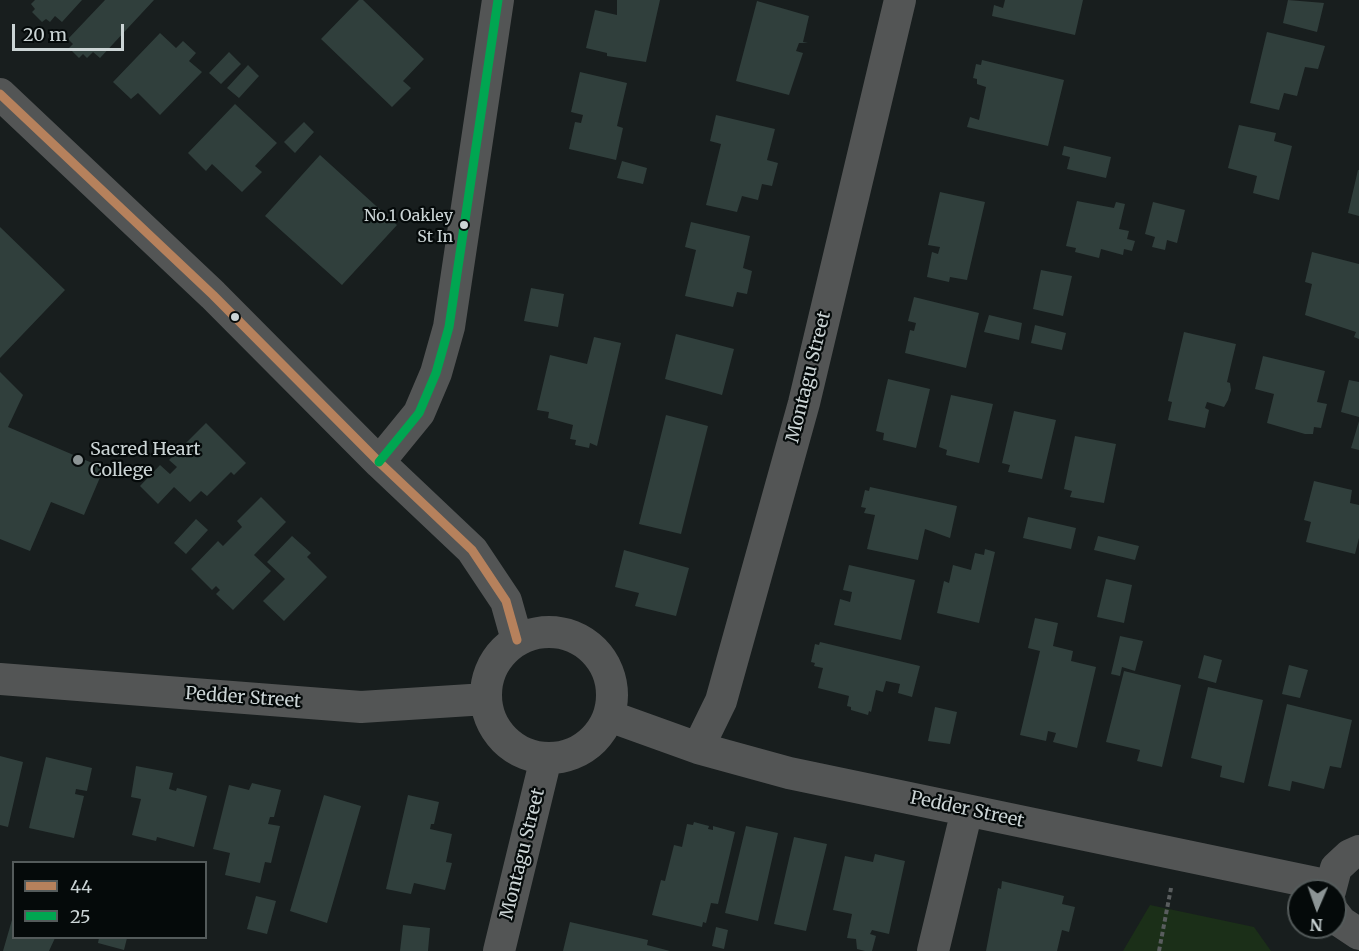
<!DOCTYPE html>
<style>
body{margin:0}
#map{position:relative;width:1359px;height:951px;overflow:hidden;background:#181e1e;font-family:Merriweather,serif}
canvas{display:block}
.legend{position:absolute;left:12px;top:861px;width:195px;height:78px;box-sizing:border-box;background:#050a0a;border:2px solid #545b5b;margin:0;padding:8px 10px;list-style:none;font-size:18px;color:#cbd4d5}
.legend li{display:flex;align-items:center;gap:12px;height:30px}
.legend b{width:30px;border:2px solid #545b5b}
.north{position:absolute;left:1287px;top:879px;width:60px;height:60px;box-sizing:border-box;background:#050a0a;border:2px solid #545b5b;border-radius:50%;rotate:182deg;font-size:16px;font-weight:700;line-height:24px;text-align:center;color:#cbd4d5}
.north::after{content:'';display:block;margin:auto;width:21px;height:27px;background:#8c9495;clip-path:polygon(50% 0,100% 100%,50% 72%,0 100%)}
.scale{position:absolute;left:12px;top:24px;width:112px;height:27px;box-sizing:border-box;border:3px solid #cbd4d5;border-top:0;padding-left:8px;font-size:18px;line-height:21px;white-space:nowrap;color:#cbd4d5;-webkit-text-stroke:4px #050a0a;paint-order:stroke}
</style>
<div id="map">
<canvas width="1359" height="951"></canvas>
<ul class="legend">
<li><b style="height:8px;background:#b6815c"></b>44</li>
<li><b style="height:8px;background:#00a651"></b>25</li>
</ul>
<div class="north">N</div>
<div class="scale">20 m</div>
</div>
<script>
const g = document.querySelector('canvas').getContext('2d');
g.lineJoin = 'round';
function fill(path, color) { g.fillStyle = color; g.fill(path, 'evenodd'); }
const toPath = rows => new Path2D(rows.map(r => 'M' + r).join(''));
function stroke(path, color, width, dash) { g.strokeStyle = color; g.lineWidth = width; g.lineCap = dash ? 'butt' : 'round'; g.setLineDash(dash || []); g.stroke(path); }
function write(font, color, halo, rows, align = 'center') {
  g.font = font + ' Merriweather,serif'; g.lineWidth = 4.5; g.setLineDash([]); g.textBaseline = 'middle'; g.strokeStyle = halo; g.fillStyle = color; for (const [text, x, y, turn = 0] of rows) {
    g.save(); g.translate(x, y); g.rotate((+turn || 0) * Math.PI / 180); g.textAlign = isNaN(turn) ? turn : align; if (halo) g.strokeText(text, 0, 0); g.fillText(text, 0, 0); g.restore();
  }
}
fill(toPath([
 [1150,905,1254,927,1271,951,1123,951]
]), '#1b2f18');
fill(toPath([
 [35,0,82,0,62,22,55,16,50,22,46,19,42,22,32,12,35,9,31,4],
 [105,0,154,0,100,58,93,52,87,58,83,54,79,58,69,48,73,44,68,39],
 [359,0,363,0,424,59,403,81,411,88,392,107,321,39],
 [617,0,660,0,646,62,607,56,607,53,586,48,595,10,617,15],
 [1005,0,1083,0,1075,35,992,16,994,5,1003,8],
 [1288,0,1324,3,1317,32,1283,23],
 [757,1,809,16,803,42,808,43,799,43,796,51,803,53,789,95,736,81],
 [1267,32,1325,46,1318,69,1305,67,1297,96,1284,93,1279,110,1250,103],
 [160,33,176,48,183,41,196,53,189,61,202,72,160,115,138,93,131,99,113,82],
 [229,52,241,64,221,84,209,73],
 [982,60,1064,80,1048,146,967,127,970,117,979,120,986,87,977,84,977,79,973,78,976,64,981,65],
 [248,65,259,76,239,98,227,88],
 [580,72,627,83,617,126,623,128,616,160,569,149,575,122,581,123,583,115,571,112],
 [235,104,277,143,255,166,262,172,242,192,212,164,206,171,188,153],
 [716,115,775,129,767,160,778,163,772,186,762,184,758,200,742,196,737,212,706,205,721,144,710,141],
 [304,122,314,132,295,153,284,142],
 [1239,125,1276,133,1274,141,1292,146,1279,200,1253,193,1257,176,1228,168],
 [1064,146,1111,157,1106,178,1067,169,1070,157,1062,155],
 [320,155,397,225,342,285,265,216],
 [622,161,647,168,643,184,617,178],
 [1358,170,1359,170,1359,216,1348,213],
 [940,192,985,202,967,280,950,277,949,282,927,277,932,252,938,254,940,247,928,245],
 [1077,201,1114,208,1116,202,1125,204,1119,229,1129,231,1127,239,1135,241,1132,251,1124,249,1123,255,1101,249,1099,258,1075,252,1076,248,1066,246],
 [1153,202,1185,210,1177,243,1167,240,1165,250,1152,247,1155,237,1145,234],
 [691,222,750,236,743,268,752,271,747,294,737,292,733,307,685,296,696,250,685,247],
 [0,227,65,290,0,358],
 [1312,252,1359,264,1359,339,1354,337,1356,332,1305,315,1312,284,1305,282],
 [1041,270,1072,276,1063,316,1033,309],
 [531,288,564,294,558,327,524,321],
 [914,297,979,313,966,368,905,353,910,330,914,331,916,323,908,321],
 [989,315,1022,323,1019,340,984,332],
 [1035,325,1066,333,1062,350,1031,343],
 [1184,332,1236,344,1227,382,1230,383,1231,390,1228,400,1224,407,1207,402,1205,408,1209,410,1205,428,1168,420,1172,402,1168,401],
 [676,334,734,349,722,395,665,379],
 [594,337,621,343,597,446,590,443,589,448,575,445,576,440,570,439,573,425,548,418,549,412,537,410,550,355,587,364],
 [1263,356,1325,371,1317,402,1327,404,1321,428,1314,427,1313,434,1305,434,1267,423,1274,394,1255,389],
 [0,372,23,395,8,427,104,468,84,515,51,502,30,551,0,539],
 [888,379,930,389,916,448,883,440,884,433,876,431],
 [1349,380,1359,382,1359,417,1341,412],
 [951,395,993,404,979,463,946,455,947,450,939,447],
 [1014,411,1056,420,1042,479,1008,472,1010,465,1002,463],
 [666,415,708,426,681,534,639,524],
 [1359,421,1359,450,1351,448],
 [206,423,246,463,234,475,231,472,207,496,201,491,190,502,174,487,158,504,140,486,160,465,170,474,177,467,169,460],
 [1075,436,1116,444,1104,503,1070,497,1072,491,1064,489],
 [1314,481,1352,490,1350,503,1359,505,1359,538,1355,554,1306,542,1311,522,1304,520],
 [870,487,957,506,950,538,925,529,918,560,867,549,875,515,864,513,866,508,861,507,865,490,869,491],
 [261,497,286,522,254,555,271,571,233,610,216,594,220,590,216,586,212,590,191,569,218,541,223,546,242,527,237,521],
 [1028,517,1076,528,1071,549,1023,538],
 [196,519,208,530,186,554,174,543],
 [292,536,311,553,307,557,327,577,284,621,263,601,285,579,267,562],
 [1098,536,1139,546,1135,560,1094,550],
 [985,549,995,552,979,623,937,613,944,581,949,583,953,565,971,570,975,553,984,555],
 [624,550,689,568,676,616,635,606,639,593,615,587],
 [849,565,915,580,901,640,834,625,840,599,850,602,852,592,843,590],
 [1106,579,1132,585,1124,623,1097,617],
 [1035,618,1058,623,1053,646,1073,651,1071,661,1096,667,1077,748,1053,742,1056,733,1048,731,1046,741,1020,735,1040,651,1028,648],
 [1120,636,1143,641,1135,671,1122,667,1120,676,1111,674],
 [820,642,920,666,912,697,898,693,900,684,886,681,883,692,876,690,871,712,869,711,868,715,851,710,851,707,847,706,849,696,818,688,823,668,814,666,815,663,811,662,815,644,819,645],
 [1204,655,1222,660,1216,683,1198,678],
 [1289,665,1308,670,1300,698,1282,694],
 [1124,671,1181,685,1162,767,1137,761,1140,750,1106,742],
 [1208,687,1263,700,1244,783,1220,777,1222,766,1191,758],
 [1287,704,1352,720,1341,768,1330,766,1324,789,1292,781,1290,791,1268,786],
 [935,707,957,712,950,744,928,741],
 [0,756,23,762,8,827,0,825],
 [46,757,92,768,87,791,76,789,75,794,84,796,74,838,29,828],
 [136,766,173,773,169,789,176,791,177,788,207,796,194,847,157,837,156,841,132,835,141,799,131,797],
 [252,783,281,790,274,817,270,817,268,824,280,826,271,863,265,862,260,883,225,875,230,853,213,849,229,785,249,790],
 [324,795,361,806,327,923,290,911],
 [408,795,439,802,434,824,431,824,430,829,452,834,446,862,452,863,445,890,414,883,411,894,386,889],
 [694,822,709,826,708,829,713,830,713,826,735,832,718,904,711,903,706,923,703,922,702,927,652,915,661,880,665,881,674,845,682,847,687,824,693,825],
 [746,826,778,833,758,921,725,913],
 [794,837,827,844,806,931,774,924],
 [875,854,905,861,889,934,872,930,870,934,876,936,872,951,865,951,857,949,856,939,847,938,852,914,833,910,845,856,873,862],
 [1002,881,1064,896,1062,904,1075,907,1069,932,1062,930,1057,951,986,951,998,888,1001,889],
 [256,896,276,901,267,934,247,929],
 [14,913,14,938,55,938,49,951,3,951],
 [570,922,648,940,647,945,670,951,563,951],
 [403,925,430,928,428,951,400,951],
 [716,927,728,930,724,949,712,946],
 [99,938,127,938,124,950,98,943]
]), '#303f3c');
stroke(toPath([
 [1159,951,1171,888]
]), '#595d5e', 4, [4.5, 3]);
stroke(toPath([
 [0,94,213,295,379,462,472,550,506,601,517,640],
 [379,462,419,413,436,373,449,327,498,0],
 '486 695a63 63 0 1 1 126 0a63 63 0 1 1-126 0Z',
 [0,679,361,707,486,699],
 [609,716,698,748,789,773,1330,886],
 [698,748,721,701,804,403,900,0],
 [1330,891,1336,868,1350,855,1359,851],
 [1335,914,1341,922,1359,934],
 [499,951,546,758],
 [933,951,967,810]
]), '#535555', 32);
stroke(toPath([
 [0,94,213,295,379,462,472,550,506,601,517,640]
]), '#b6815c', 9);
stroke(toPath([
 [379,462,419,413,436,373,449,327,498,0]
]), '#00a651', 9);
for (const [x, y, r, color] of [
 [464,225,5,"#cbd4d5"],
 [235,317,5,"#cbd4d5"],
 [78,460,6,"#8c9495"]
]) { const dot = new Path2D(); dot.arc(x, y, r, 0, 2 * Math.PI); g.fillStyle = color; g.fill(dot); stroke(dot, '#050a0a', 2); }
write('16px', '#cbd4d5', '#050a0a', [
 ["No.1 Oakley",453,216],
 ["St In",453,237]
], 'right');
write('18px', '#cbd4d5', '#050a0a', [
 ["Montagu Street",809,377,-76],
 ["Pedder Street",243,698,4],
 ["Pedder Street",967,810,12],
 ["Montagu Street",523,854,-76]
]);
write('18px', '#cbd4d5', '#050a0a', [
 ["Sacred Heart",90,450],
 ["College",90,471]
], 'left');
</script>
